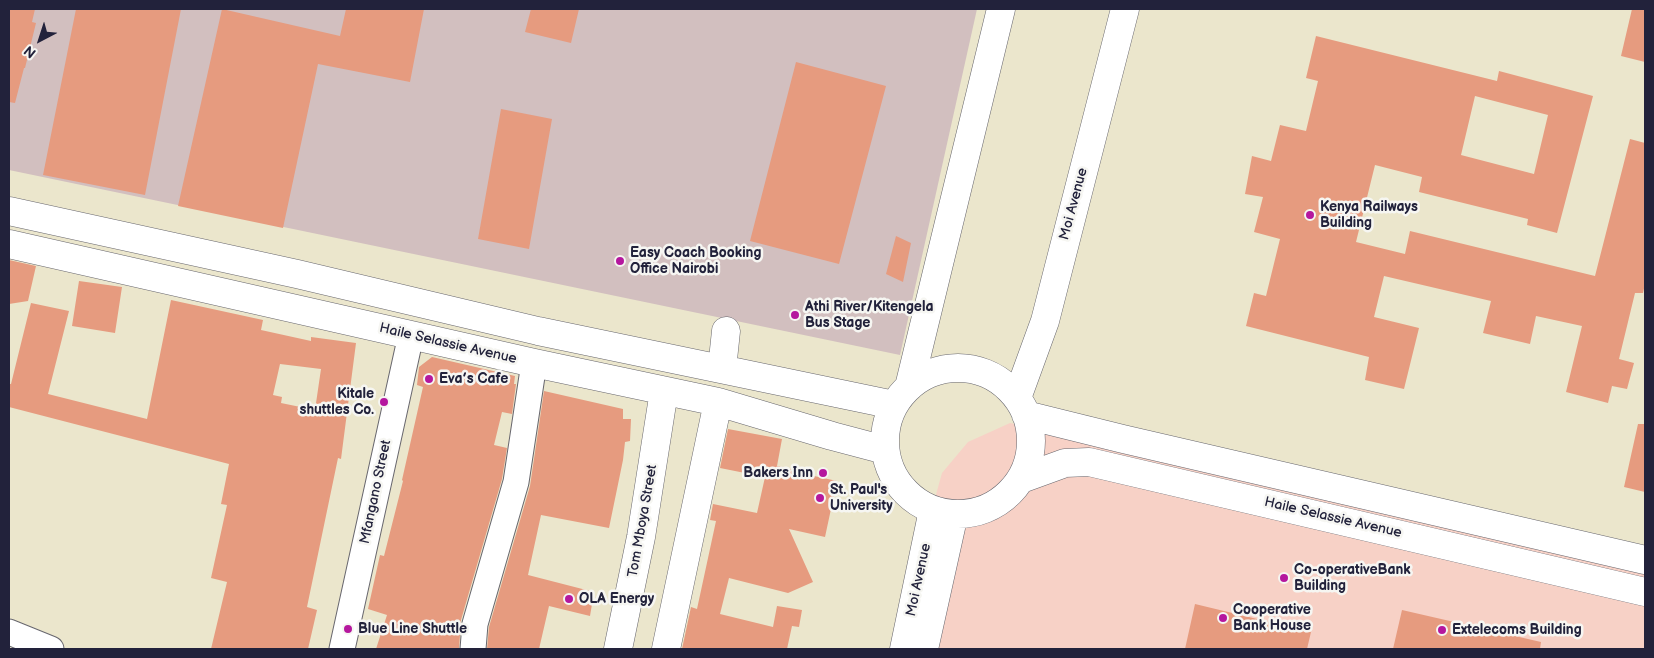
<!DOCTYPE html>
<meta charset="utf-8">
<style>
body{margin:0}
#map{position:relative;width:1654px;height:658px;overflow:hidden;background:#ebe6cc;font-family:"Balsamiq Sans",sans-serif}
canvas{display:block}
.frame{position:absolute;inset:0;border:10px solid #22223b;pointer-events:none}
.north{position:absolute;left:15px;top:15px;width:50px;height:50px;-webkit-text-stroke:4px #f6f6f2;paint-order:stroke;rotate:220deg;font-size:14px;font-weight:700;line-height:20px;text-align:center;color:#22223b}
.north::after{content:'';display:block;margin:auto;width:18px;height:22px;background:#22223b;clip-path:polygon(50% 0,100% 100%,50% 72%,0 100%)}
</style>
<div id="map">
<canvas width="1654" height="658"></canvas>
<div class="frame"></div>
<div class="north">N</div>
</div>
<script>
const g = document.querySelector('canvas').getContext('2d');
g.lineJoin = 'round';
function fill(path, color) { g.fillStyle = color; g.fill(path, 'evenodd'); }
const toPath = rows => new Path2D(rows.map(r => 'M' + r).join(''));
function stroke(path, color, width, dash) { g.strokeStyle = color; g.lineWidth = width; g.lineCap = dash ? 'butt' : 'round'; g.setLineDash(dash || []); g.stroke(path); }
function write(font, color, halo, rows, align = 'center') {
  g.font = font + ' "Balsamiq Sans",sans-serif'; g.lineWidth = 5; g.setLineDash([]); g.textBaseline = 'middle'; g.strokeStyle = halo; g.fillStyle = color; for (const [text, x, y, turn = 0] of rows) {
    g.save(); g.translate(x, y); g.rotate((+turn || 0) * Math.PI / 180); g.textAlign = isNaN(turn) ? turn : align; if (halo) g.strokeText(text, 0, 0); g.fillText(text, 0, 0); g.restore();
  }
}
fill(toPath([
 [1010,423,1186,460,1645,571,1645,649,893,649,942,473,968,442]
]), '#f7d1c6');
fill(toPath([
 [9,9,977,9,900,355,9,170]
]), '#d2bfbf');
fill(toPath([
 [9,9,35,9,32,22,36,23,25,68,24,68,15,103,9,102],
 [76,9,181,9,145,195,43,175],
 [222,9,340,36,346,9,424,9,410,82,318,64,283,228,178,206],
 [531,9,579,9,571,43,525,32],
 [1632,9,1645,9,1645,62,1621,56],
 [1316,36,1497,81,1499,71,1593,96,1557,233,1527,225,1528,219,1419,192,1422,177,1375,165,1356,242,1405,254,1410,231,1595,276,1630,139,1645,143,1645,284,1643,293,1635,293,1619,359,1634,363,1627,389,1612,386,1608,403,1566,392,1582,326,1536,316,1530,344,1483,333,1491,301,1384,276,1374,317,1419,328,1404,389,1365,380,1369,357,1246,326,1254,293,1266,296,1280,239,1254,232,1263,197,1245,194,1252,156,1271,161,1280,125,1306,131,1318,81,1306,78],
 [1475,96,1548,115,1534,174,1461,155],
 [796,62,886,86,839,264,750,241],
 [501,109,552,119,529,249,478,239],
 [896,236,911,243,903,282,886,274],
 [9,260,36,266,28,301,9,304],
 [79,281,122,287,115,333,72,326],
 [171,300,263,320,261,330,311,341,311,337,356,343,341,459,338,458,307,607,317,610,308,649,211,649,227,582,211,578,227,505,221,504,229,464,9,407,9,384,11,384,31,303,69,311,48,394,147,419],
 [280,364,321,369,315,410,281,403,282,397,273,395],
 [432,357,515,376,514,384,516,384,512,414,502,412,494,445,507,448,502,479,461,620,459,649,376,649,387,615,368,609,380,555,384,556,403,481,402,480,423,387,417,385,419,367],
 [544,391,623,409,623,419,631,419,630,441,625,442,623,460,609,528,541,515,528,575,594,592,590,616,549,606,539,649,487,649,489,627,530,486],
 [1638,424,1645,424,1645,492,1624,487],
 [728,429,782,439,777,466,791,469,791,471,837,481,825,537,789,529,813,582,788,593,729,578,720,614,773,627,777,606,802,610,799,627,792,626,787,649,682,649,691,607,697,609,716,521,710,520,713,504,757,513,765,477,720,468],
 [1195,604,1311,632,1307,649,1185,649],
 [1402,610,1541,642,1540,649,1393,649]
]), '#e69b7f');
const street = toPath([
 [9,632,51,649],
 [342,649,411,335],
 [473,649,475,624,516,482,534,363]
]);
const secondary = toPath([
 [9,211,297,274,538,331,894,405],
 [9,244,534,363,718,402,832,436,885,450],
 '885 441a73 73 0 1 1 146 0a73 73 0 1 1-146 0Z',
 [722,369,726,331],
 [909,387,1001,9],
 [1017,398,1045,321,1125,9],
 [1026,415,1123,439,1645,560],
 [1021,479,1065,463,1089,462,1645,592],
 [618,649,641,537,664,391],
 [666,649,718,402],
 [904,649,933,510],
 [924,649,954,514]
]);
stroke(street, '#68676e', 27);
stroke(secondary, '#68676e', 29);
stroke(street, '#fff', 25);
stroke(secondary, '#fff', 28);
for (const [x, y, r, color] of [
 [1310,215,5,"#b5179e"],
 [620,261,5,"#b5179e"],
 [795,315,5,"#b5179e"],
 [429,379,5,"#b5179e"],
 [384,402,5,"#b5179e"],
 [823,473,5,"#b5179e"],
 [820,498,5,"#b5179e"],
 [1284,578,5,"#b5179e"],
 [569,599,5,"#b5179e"],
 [1223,618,5,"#b5179e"],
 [348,629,5,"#b5179e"],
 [1442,630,5,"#b5179e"]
]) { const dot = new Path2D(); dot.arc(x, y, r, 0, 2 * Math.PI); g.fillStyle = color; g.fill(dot); stroke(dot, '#f6f6f2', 2); }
write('14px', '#22223b', '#f6f6f2', [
 ["Moi Avenue",1074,204,-75],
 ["Haile Selassie Avenue",448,344,13],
 ["Mfangano Street",376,492,-78],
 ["Haile Selassie Avenue",1333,518,13],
 ["Tom Mboya Street",643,521,-80],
 ["Moi Avenue",919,580,-78]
]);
write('bold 14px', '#22223b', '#f6f6f2', [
 ["Kenya Railways",1320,207],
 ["Building",1320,223],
 ["Easy Coach Booking",630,253],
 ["Office Nairobi",630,269],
 ["Athi River/Kitengela",805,307],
 ["Bus Stage",805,323],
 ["Eva’s Cafe",439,379],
 ["Kitale",374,394,"right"],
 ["shuttles Co.",374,410,"right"],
 ["Bakers Inn",813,473,"right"],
 ["St. Paul's",830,490],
 ["University",830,506],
 ["Co-operativeBank",1294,570],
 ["Building",1294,586],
 ["OLA Energy",579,599],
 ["Cooperative",1233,610],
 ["Bank House",1233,626],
 ["Blue Line Shuttle",358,629],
 ["Extelecoms Building",1452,630]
], 'left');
</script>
